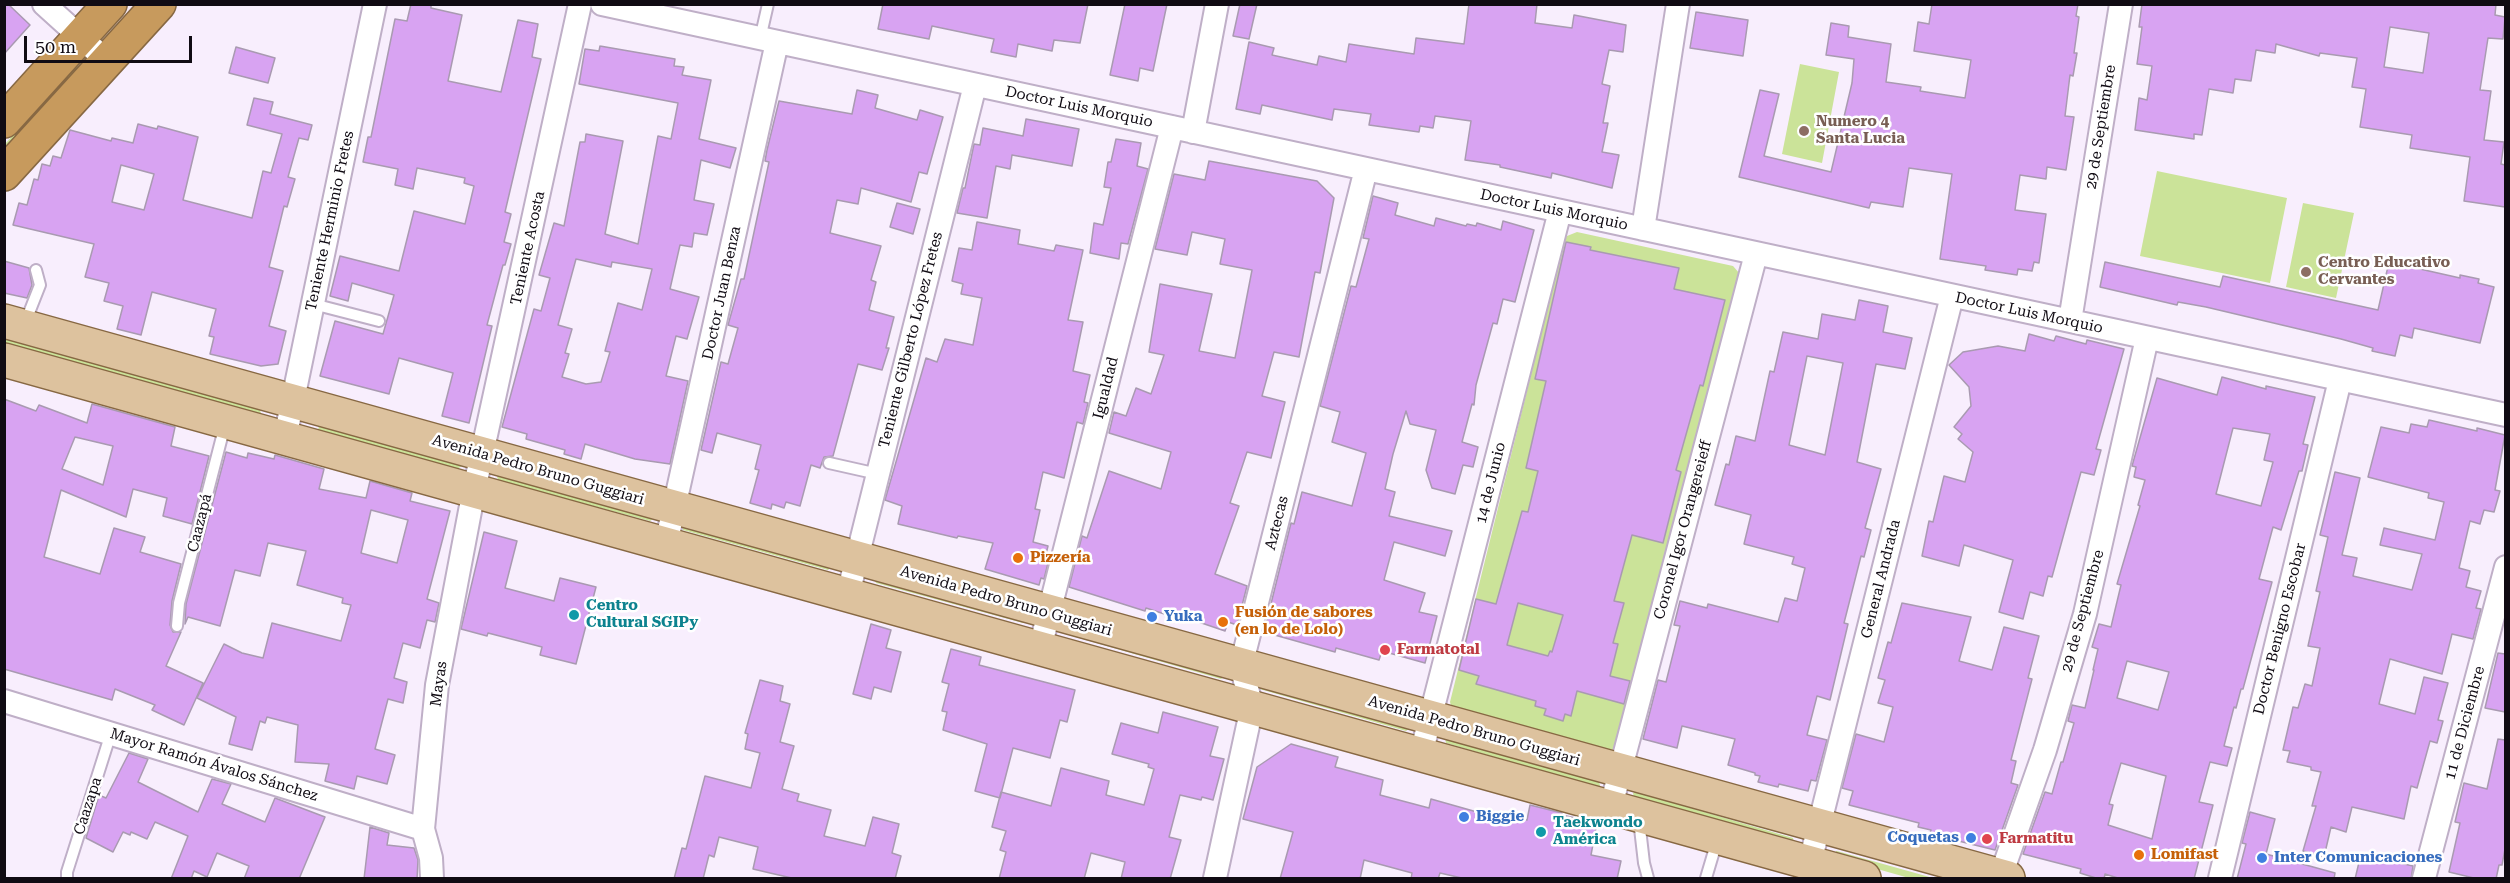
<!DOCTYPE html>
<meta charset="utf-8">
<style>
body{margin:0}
#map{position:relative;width:2510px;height:883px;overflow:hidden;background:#f8eefd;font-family:"Roboto Serif",serif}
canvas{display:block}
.frame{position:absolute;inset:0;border:6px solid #100b13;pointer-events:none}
.scale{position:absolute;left:24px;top:36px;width:168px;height:27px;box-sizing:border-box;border:3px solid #100b13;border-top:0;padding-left:8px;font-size:18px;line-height:21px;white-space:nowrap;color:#100b13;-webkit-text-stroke:4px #fff;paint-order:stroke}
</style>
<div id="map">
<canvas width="2510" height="883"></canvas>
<div class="frame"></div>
<div class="scale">50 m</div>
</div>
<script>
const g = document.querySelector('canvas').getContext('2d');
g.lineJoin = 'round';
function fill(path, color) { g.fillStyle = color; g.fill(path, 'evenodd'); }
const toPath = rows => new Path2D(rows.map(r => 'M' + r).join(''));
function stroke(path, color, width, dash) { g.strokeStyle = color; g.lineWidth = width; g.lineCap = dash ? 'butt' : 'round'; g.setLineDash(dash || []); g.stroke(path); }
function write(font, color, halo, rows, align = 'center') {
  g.font = font + ' "Roboto Serif",serif'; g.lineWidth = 5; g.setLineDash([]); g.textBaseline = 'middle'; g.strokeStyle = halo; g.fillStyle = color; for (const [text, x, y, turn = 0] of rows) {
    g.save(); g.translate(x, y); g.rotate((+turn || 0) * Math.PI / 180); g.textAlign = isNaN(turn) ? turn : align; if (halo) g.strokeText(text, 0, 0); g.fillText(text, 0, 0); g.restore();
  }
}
fill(toPath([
 [1800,64,1839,72,1822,163,1782,154],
 [76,67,79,69,5,153,4,145],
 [2157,171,2287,198,2270,283,2140,256],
 [2303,203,2354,213,2336,298,2286,287],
 [1577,232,1733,266,1740,274,1619,748,1610,754,1452,709,1450,702,1564,241,1567,236],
 [4,337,259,408,261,413,257,414,5,343],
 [319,425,459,462,462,466,457,469,318,431],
 [499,474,654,518,650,521,499,481,497,477],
 [681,525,832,567,828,570,683,530],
 [874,579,1025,621,1023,623,876,583],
 [1063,631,1224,674,1224,677,1221,679,1065,634],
 [1255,683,1410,728,1406,731,1256,688],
 [1445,738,1599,781,1600,786,1597,787,1446,743],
 [1636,792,1793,838,1794,843,1634,798,1633,793],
 [1836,851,1837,851,1933,878,1909,878,1835,857]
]), '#cbe399');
const building = toPath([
 [4,4,8,4,30,25,4,54,4,4],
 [411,4,431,4,431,8,462,15,448,81,501,92,518,20,538,24,532,57,541,59,505,212,511,214,504,242,511,244,505,265,503,265,487,325,492,326,469,423,442,416,453,373,399,358,389,394,320,376,335,321,383,334,394,295,352,283,348,301,330,296,340,256,399,271,414,211,465,224,474,186,464,183,465,178,417,168,413,189,395,185,398,169,363,162,368,137,371,137,395,19,407,21,411,4],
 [883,4,1088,4,1080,43,1054,40,1052,51,1018,44,1016,57,991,52,994,39,932,26,929,39,878,29,883,4],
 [1125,4,1167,4,1153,71,1140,68,1138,81,1110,75,1125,4],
 [1240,4,1257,4,1249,39,1233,36,1240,4],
 [1469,4,1537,4,1535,23,1572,28,1574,15,1626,25,1623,52,1609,50,1602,84,1610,86,1603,123,1608,123,1602,152,1619,155,1612,188,1552,173,1551,178,1500,167,1500,165,1465,160,1471,121,1435,116,1433,128,1420,126,1419,132,1369,125,1371,114,1334,109,1332,120,1262,105,1260,114,1236,109,1249,42,1274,48,1272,55,1317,65,1319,56,1346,62,1349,44,1414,54,1416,38,1464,44,1469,4],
 [1932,4,2078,4,2076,16,2079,17,2074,53,2077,53,2073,76,2070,75,2065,116,2074,117,2066,170,2047,167,2046,179,2020,175,2015,210,2046,214,2039,263,2034,262,2032,271,2018,269,2017,275,1985,270,1986,266,1940,259,1952,174,1909,168,1903,207,1871,202,1869,208,1739,177,1760,90,1779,94,1764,156,1831,172,1852,83,1854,59,1826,55,1831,23,1849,26,1848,37,1891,44,1886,82,1921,87,1920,91,1965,98,1971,60,1914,51,1918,22,1929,24,1932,4],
 [2142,4,2496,4,2495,15,2505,17,2503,39,2488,38,2480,90,2491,91,2484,140,2504,142,2501,164,2505,165,2505,207,2464,201,2470,157,2410,148,2412,135,2360,127,2366,89,2352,87,2357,58,2320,53,2319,56,2276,44,2275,53,2256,50,2251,81,2235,79,2233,93,2209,89,2202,135,2194,134,2194,139,2135,130,2139,98,2147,100,2152,66,2137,64,2142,27,2139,27,2142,4],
 [2390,27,2429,33,2423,73,2384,67,2390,27],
 [1696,12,1748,20,1743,56,1690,48,1696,12],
 [600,46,675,59,674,66,684,67,682,75,711,80,699,139,736,148,730,168,701,160,694,200,714,204,707,235,694,233,692,247,680,245,670,289,699,297,687,339,676,336,666,376,688,381,670,464,635,459,585,444,581,459,564,454,565,450,526,439,527,434,502,427,534,309,541,311,550,278,539,275,554,223,564,226,580,142,585,142,586,134,623,141,605,234,638,244,658,136,671,139,678,103,579,84,585,49,599,51,600,46],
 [576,259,611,267,612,262,652,269,642,310,618,303,605,351,610,352,601,382,586,384,562,377,569,354,565,353,572,329,558,325,576,259],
 [236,47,275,58,268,83,229,73,236,47],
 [857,90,878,95,875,108,917,120,920,110,943,117,927,174,919,172,911,202,861,188,858,204,837,200,830,233,881,246,871,280,876,282,869,310,894,317,886,348,889,348,882,370,858,364,833,456,824,457,820,468,811,465,800,506,786,502,784,508,772,504,771,509,750,503,759,470,755,469,761,445,717,433,712,453,701,450,721,362,728,364,738,328,728,325,741,279,744,279,769,162,765,161,767,150,779,101,852,114,857,90],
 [254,98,273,102,270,114,312,125,308,140,299,138,288,177,295,179,287,207,284,206,269,267,283,271,269,326,286,331,278,364,261,366,210,354,214,337,209,336,216,309,152,292,141,335,117,329,123,306,104,301,109,283,85,277,94,244,13,225,19,203,27,205,34,179,38,180,42,164,50,166,53,156,61,158,70,130,111,141,112,138,133,143,138,124,157,129,158,126,198,137,183,200,252,218,263,171,271,173,282,134,247,125,254,98],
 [121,165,154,174,144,210,112,202,121,165],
 [1026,119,1079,129,1072,166,1012,155,1010,169,996,166,987,218,957,213,963,188,965,188,974,144,980,145,983,128,1023,136,1026,119],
 [1116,139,1141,143,1137,166,1148,169,1128,244,1121,243,1119,259,1090,253,1094,223,1103,225,1111,188,1104,187,1108,162,1111,162,1116,139],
 [1209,161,1317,181,1334,198,1320,273,1315,272,1299,357,1274,352,1262,396,1285,402,1271,458,1247,452,1230,503,1239,506,1215,574,1247,586,1237,625,1228,622,1225,631,1187,618,1186,621,1146,608,1145,611,1069,587,1082,536,1087,538,1109,471,1161,489,1171,452,1109,433,1114,412,1126,416,1136,388,1151,394,1164,355,1149,352,1160,284,1212,294,1199,351,1235,358,1252,270,1220,264,1225,239,1192,232,1187,255,1155,249,1174,174,1205,180,1209,161],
 [1373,196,1398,203,1395,215,1434,226,1436,218,1466,226,1467,224,1476,226,1477,223,1501,230,1503,221,1534,230,1515,302,1503,299,1497,324,1493,323,1476,385,1474,405,1472,404,1462,442,1478,447,1473,467,1463,465,1455,494,1432,488,1426,470,1436,430,1410,424,1406,411,1393,454,1385,489,1395,492,1389,516,1452,531,1445,556,1394,542,1384,580,1425,593,1419,612,1437,616,1425,663,1382,651,1379,660,1336,648,1335,652,1264,632,1291,523,1294,524,1302,492,1352,506,1366,453,1332,442,1340,412,1320,406,1351,286,1356,287,1369,239,1363,238,1373,196],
 [897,203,920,209,913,234,890,227,897,203],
 [977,222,1020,230,1018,244,1054,251,1056,245,1083,250,1068,320,1083,322,1073,371,1090,375,1084,402,1088,403,1083,424,1077,422,1064,478,1043,472,1035,509,1040,510,1033,542,1048,546,1045,558,1049,559,1044,579,1041,578,1039,585,985,569,993,543,958,536,957,538,898,524,902,506,885,500,926,358,937,362,945,339,973,345,982,298,961,294,963,284,952,281,959,248,972,250,977,222],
 [1566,242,1591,247,1590,250,1679,268,1674,289,1725,300,1703,386,1700,385,1676,470,1681,472,1663,543,1632,535,1614,601,1624,603,1613,643,1618,644,1610,676,1630,681,1624,704,1577,691,1571,716,1565,714,1563,721,1544,715,1546,709,1535,706,1536,701,1476,684,1479,676,1459,670,1476,599,1496,604,1522,511,1528,512,1538,471,1526,468,1546,381,1535,379,1566,242],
 [1518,603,1563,615,1552,652,1550,651,1548,656,1507,645,1518,603],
 [4,261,29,268,32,285,27,298,4,293,4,261],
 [2105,262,2220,287,2223,276,2378,310,2389,262,2460,278,2460,275,2479,279,2478,283,2494,287,2480,343,2414,328,2412,338,2400,335,2395,356,2372,351,2373,348,2341,339,2206,307,2178,302,2177,305,2100,287,2105,262],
 [1859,300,1888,306,1883,332,1912,338,1905,369,1876,364,1857,462,1881,469,1865,528,1871,530,1864,557,1861,556,1844,623,1848,624,1830,700,1817,696,1807,735,1827,740,1816,781,1811,780,1808,791,1779,784,1778,787,1758,782,1760,776,1755,775,1755,773,1728,765,1735,739,1682,726,1677,748,1643,739,1658,680,1666,682,1680,626,1674,625,1680,601,1707,608,1708,604,1778,622,1785,598,1797,601,1805,568,1792,564,1794,557,1744,544,1751,515,1715,505,1726,464,1729,465,1736,436,1755,441,1770,371,1774,372,1783,332,1818,339,1822,314,1855,320,1859,300],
 [1807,356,1843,363,1825,455,1789,445,1807,356],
 [2029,334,2054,341,2056,336,2086,344,2087,340,2124,349,2096,449,2101,450,2094,475,2081,472,2052,577,2048,576,2043,596,2030,592,2023,619,1999,612,2013,560,1964,545,1959,566,1922,556,1929,521,1933,522,1944,476,1965,482,1973,452,1958,439,1962,434,1954,427,1971,406,1969,387,1949,365,1963,352,1998,346,2025,351,2029,334],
 [2222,377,2266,389,2266,386,2315,397,2303,444,2308,445,2302,471,2299,471,2281,530,2273,527,2259,579,2272,582,2243,689,2241,689,2236,708,2234,707,2224,746,2232,748,2227,766,2210,762,2199,802,2213,805,2194,879,2121,879,2105,874,2104,879,2099,879,2080,873,2081,869,2023,854,2045,792,2052,794,2061,762,2063,762,2074,723,2068,721,2072,705,2085,708,2094,670,2093,670,2098,649,2092,647,2099,624,2111,627,2115,610,2121,585,2117,584,2140,506,2138,505,2145,480,2134,477,2136,467,2132,466,2157,378,2217,395,2222,377],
 [2233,428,2270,434,2264,460,2273,462,2261,506,2216,494,2233,428],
 [2127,661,2169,672,2158,710,2117,698,2127,661],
 [2121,763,2166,776,2152,839,2108,825,2113,805,2109,804,2121,763],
 [4,399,36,411,39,405,87,423,92,404,175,427,171,446,209,456,192,524,163,516,167,498,133,489,126,517,61,490,44,557,100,574,114,528,145,537,140,552,181,564,172,601,170,625,173,632,181,632,166,666,203,683,184,725,152,710,155,705,115,689,112,700,4,669,4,399],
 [75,437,113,446,103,485,62,469,75,437],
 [2429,420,2477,431,2477,428,2505,435,2495,490,2500,491,2494,512,2484,510,2480,524,2470,521,2459,568,2470,571,2466,587,2481,591,2476,608,2481,609,2473,639,2452,634,2442,674,2390,659,2379,704,2415,714,2424,677,2448,683,2438,720,2443,721,2437,743,2430,741,2417,788,2411,786,2404,819,2352,807,2346,832,2331,827,2324,857,2303,851,2316,806,2312,806,2321,772,2311,770,2311,767,2287,762,2290,751,2283,750,2293,707,2298,708,2305,684,2312,686,2320,648,2308,646,2320,592,2316,591,2328,537,2320,535,2335,472,2360,478,2342,555,2357,558,2353,576,2412,590,2422,554,2380,545,2384,528,2435,540,2444,502,2428,498,2429,493,2368,477,2381,427,2409,433,2411,424,2427,427,2429,420],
 [226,452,247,458,248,453,274,459,275,455,324,469,319,489,366,498,370,481,412,493,410,501,450,511,427,599,439,603,435,622,427,620,420,648,403,643,394,678,407,682,403,703,388,699,375,749,395,755,387,784,357,776,354,789,325,781,329,764,295,762,298,725,267,717,265,723,260,721,252,750,229,744,236,717,197,698,224,644,242,653,263,658,272,623,341,641,351,605,342,603,343,598,297,585,306,551,268,543,260,576,235,570,220,626,188,617,185,624,186,604,226,452],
 [371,510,408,520,397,563,361,553,371,510],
 [484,532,517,541,505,588,554,601,560,578,596,587,576,664,540,655,542,647,488,633,487,636,461,629,484,532],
 [1902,603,1971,617,1959,661,1992,670,2004,627,2039,636,2028,678,2032,679,2011,760,2016,761,2011,783,2018,785,1995,850,1930,834,1931,830,1918,827,1919,823,1849,805,1853,791,1842,788,1856,734,1884,742,1893,707,1878,703,1885,680,1878,678,1888,642,1891,643,1902,603],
 [871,624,891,630,886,648,901,652,891,692,874,687,871,699,853,694,871,624],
 [951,649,981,657,979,665,1075,690,1067,722,1060,720,1050,758,1013,748,1000,798,975,791,987,744,943,730,947,712,942,711,949,684,942,682,951,649],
 [2498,653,2505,654,2505,712,2485,708,2498,653],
 [760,680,783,686,780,701,790,704,780,742,794,746,782,789,799,794,797,801,831,810,824,836,865,846,873,817,899,824,892,853,901,856,895,879,796,879,770,873,753,869,758,847,719,837,714,857,709,855,703,879,674,879,682,848,686,849,705,776,751,788,760,753,745,749,748,734,745,733,760,680],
 [1163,712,1218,727,1210,756,1224,759,1213,800,1202,797,1201,800,1180,795,1169,837,1181,840,1170,879,1121,879,1125,862,1091,853,1084,879,999,879,1006,852,1000,850,1006,831,992,827,1001,792,1051,806,1061,768,1109,781,1106,795,1144,805,1154,769,1148,767,1149,764,1112,754,1121,723,1158,733,1163,712],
 [2498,739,2505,740,2505,849,2502,865,2499,865,2496,879,2478,879,2449,872,2460,823,2455,822,2464,783,2487,789,2498,739],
 [1291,744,1338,757,1335,767,1383,780,1380,795,1429,808,1431,799,1477,812,1477,809,1527,820,1530,805,1562,813,1562,815,1597,823,1591,855,1621,861,1617,879,1466,879,1440,873,1438,879,1411,879,1412,873,1364,860,1360,879,1280,879,1293,832,1243,819,1257,767,1291,744],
 [129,753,148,759,138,782,198,812,212,779,231,784,222,804,265,822,275,798,325,817,299,879,244,879,249,866,217,853,207,877,194,871,191,879,171,879,188,836,155,822,147,839,131,832,130,835,123,832,113,852,86,838,99,795,106,798,129,753],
 [2250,812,2275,819,2266,854,2335,873,2334,879,2237,879,2246,844,2242,843,2250,812],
 [370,827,389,833,387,845,414,848,418,860,417,879,364,879,370,827],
 [2361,854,2413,866,2411,879,2355,879,2361,854]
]);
fill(building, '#d8a3f2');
stroke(building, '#a99ab1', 1.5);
const lane = toPath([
 [760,39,768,4],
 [313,304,379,321],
 [25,323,40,285,36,270],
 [829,463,878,474],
 [177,626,179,603,225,425],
 [1639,820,1644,863,1648,878],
 [67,878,67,872,111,733],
 [1706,878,1717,841]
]);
const street = toPath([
 [44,4,107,61],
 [602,4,2506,415],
 [1193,132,1217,4],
 [1643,229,1678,4],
 [2070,321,2121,4],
 [285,438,375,4],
 [666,544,777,42],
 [848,594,975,85],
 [1040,648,1172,127],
 [4,701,423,829],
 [1421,754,1560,211],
 [1611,806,1756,254],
 [1810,862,1952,296],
 [432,878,431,858,423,829,437,685,474,490,580,4],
 [1215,878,1252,707,1241,666,1366,169],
 [2000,878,2045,750,2085,614,2147,338],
 [2220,878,2340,380],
 [2424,878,2506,567]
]);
const primary = toPath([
 [4,321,2008,878],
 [4,360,1864,878]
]);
const highway = toPath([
 [4,121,110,4],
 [4,174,159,4]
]);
stroke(lane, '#bfafc7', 14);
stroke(street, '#bfafc7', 26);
stroke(primary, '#876843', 36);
stroke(highway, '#876843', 36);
stroke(lane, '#fff', 10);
stroke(street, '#fff', 22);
stroke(primary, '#ddc29e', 33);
stroke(highway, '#c79a5d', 33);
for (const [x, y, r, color] of [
 [1804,131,6,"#8d6e63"],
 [2306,272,6,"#8d6e63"],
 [1018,558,6,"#e8710a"],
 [574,615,6,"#0f9aa8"],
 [1152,617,6,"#3f7fe0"],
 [1223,622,6,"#e8710a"],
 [1385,650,6,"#e0444e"],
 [1464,817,6,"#3f7fe0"],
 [1541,832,6,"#0f9aa8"],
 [1971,838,6,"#3f7fe0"],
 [1987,839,6,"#e0444e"],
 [2139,855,6,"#e8710a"],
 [2262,858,6,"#3f7fe0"]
]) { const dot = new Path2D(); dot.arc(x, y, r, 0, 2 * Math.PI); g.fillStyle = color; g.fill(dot); stroke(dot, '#fff', 2); }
write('15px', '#100b13', '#fff', [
 ["Doctor Luis Morquio",1079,107,12],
 ["29 de Septiembre",2101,127,-81],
 ["Doctor Luis Morquio",1554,210,12],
 ["Teniente Herminio Fretes",330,221,-78],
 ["Teniente Acosta",528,248,-78],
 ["Doctor Juan Benza",722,293,-78],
 ["Doctor Luis Morquio",2029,313,12],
 ["Teniente Gilberto López Fretes",911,340,-76],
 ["Igualdad",1106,388,-76],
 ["Avenida Pedro Bruno Guggiari",538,470,16],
 ["14 de Junio",1491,483,-76],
 ["Caazapá",200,523,-76],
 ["Aztecas",1277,523,-76],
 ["Coronel Igor Orangereieff",1683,530,-75],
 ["General Andrada",1881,579,-76],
 ["Avenida Pedro Bruno Guggiari",1006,601,16],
 ["29 de Septiembre",2083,611,-75],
 ["Doctor Benigno Escobar",2280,629,-76],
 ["Mayas",439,684,-82],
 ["11 de Diciembre",2465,723,-75],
 ["Avenida Pedro Bruno Guggiari",1474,731,16],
 ["Mayor Ramón Ávalos Sánchez",214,765,17],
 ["Caazapa",88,806,-72]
]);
write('bold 15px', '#785e54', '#fff', [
 ["Numero 4",1816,122],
 ["Santa Lucia",1816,139],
 ["Centro Educativo",2318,263],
 ["Cervantes",2318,280]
], 'left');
write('bold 15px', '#c56008', '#fff', [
 ["Pizzería",1030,558],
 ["Fusión de sabores",1235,613],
 ["(en lo de Lolo)",1235,630],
 ["Lomifast",2151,855]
], 'left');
write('bold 15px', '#0d838f', '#fff', [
 ["Centro",586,606],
 ["Cultural SGIPy",586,623],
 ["Taekwondo",1553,823],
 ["América",1553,840]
], 'left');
write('bold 15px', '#366cbe', '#fff', [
 ["Yuka",1164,617],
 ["Biggie",1476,817],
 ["Coquetas",1959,838,"right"],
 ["Inter Comunicaciones",2274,858]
], 'left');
write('bold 15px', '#be3a42', '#fff', [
 ["Farmatotal",1397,650],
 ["Farmatitu",1999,839]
], 'left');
</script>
